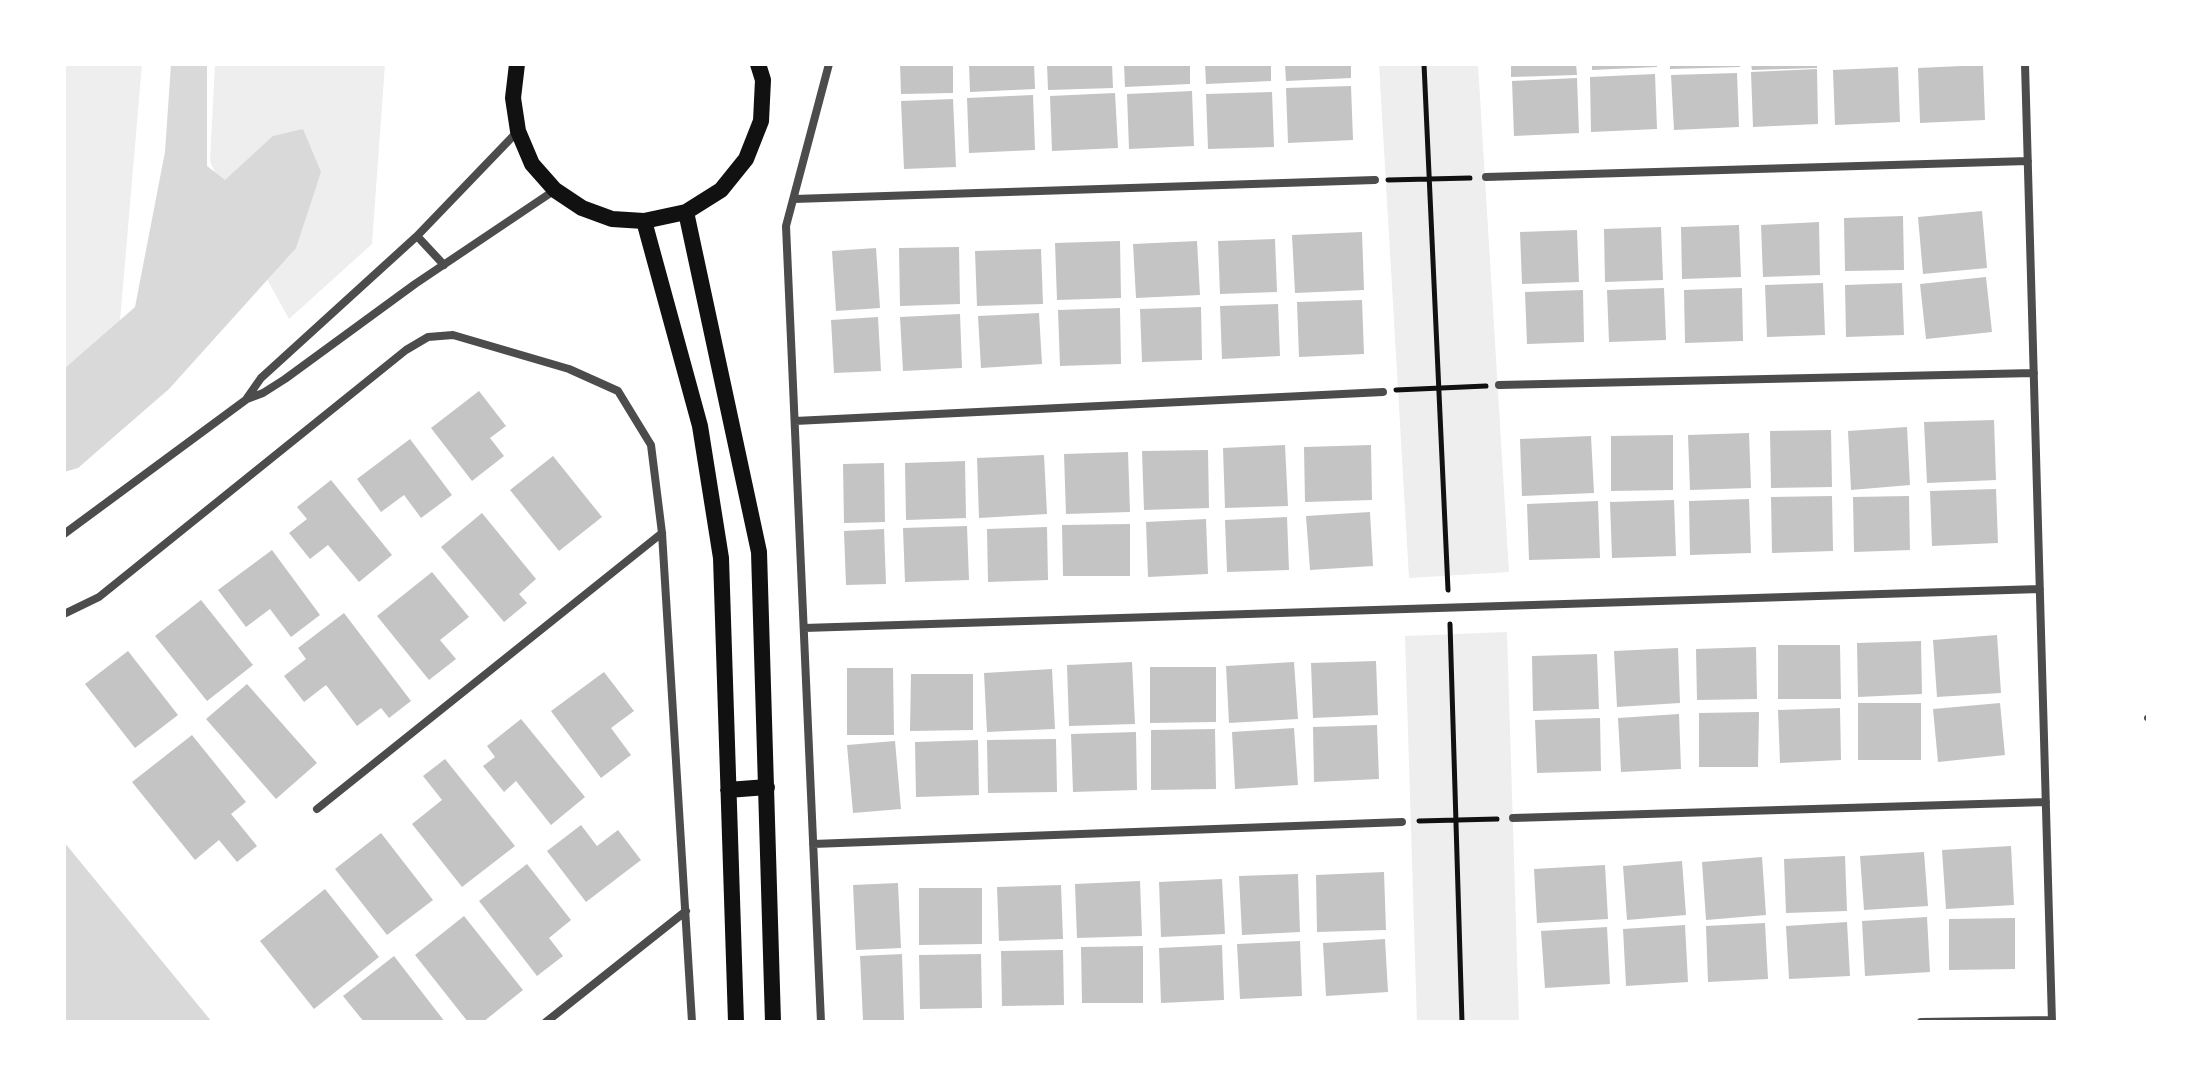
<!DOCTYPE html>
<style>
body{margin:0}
#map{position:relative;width:2212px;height:1086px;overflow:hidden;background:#fff;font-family:"DM Sans",sans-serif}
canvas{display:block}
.frame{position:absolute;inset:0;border:66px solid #fff;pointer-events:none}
</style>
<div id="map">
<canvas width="2212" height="1086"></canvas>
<div class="frame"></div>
</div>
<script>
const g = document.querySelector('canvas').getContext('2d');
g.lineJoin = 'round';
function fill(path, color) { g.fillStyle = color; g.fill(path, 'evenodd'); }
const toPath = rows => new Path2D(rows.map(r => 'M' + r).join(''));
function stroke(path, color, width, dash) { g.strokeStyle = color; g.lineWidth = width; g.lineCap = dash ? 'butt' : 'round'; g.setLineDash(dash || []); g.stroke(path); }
fill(toPath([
 [64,64,142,64,117,356,64,367],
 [215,64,385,64,372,244,289,319,236,223,210,161],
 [1379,64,1478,64,1509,572,1409,578],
 [1507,632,1519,1022,1417,1022,1405,636]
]), '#eee');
fill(toPath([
 [171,64,207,64,207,166,225,180,273,136,303,129,321,172,296,248,169,389,78,468,64,472,64,369,135,307,165,152],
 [64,842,212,1022,64,1022]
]), '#d9d9d9');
fill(toPath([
 [900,64,953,64,953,93,901,94],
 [969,64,1034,64,1035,89,970,92],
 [1047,64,1112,64,1113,88,1048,90],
 [1124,64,1190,64,1190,84,1125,87],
 [1205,64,1271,64,1271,81,1206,84],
 [1285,64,1351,64,1351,78,1286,81],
 [1511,64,1576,64,1577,75,1511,77],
 [1592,64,1657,64,1657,67,1592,70],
 [1670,64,1740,64,1740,67,1670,69],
 [1751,64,1817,64,1817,68,1752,70],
 [1983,65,1985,120,1920,123,1918,68],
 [1898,67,1900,122,1835,125,1833,70],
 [1817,69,1818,124,1753,127,1751,72],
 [1737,73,1739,127,1674,130,1671,75],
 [1655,74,1657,129,1591,132,1590,77],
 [1577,78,1579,133,1514,136,1512,81],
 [1351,86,1353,140,1288,143,1286,88],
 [1192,91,1194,146,1129,149,1127,94],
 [1272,92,1274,147,1208,149,1206,94],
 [1115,93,1118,148,1052,151,1050,96],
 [1033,95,1035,150,969,153,967,98],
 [953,99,956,167,904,169,901,101],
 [1982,211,1987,268,1923,274,1918,217],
 [1903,216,1904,270,1845,271,1844,218],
 [1819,222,1820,275,1763,277,1761,225],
 [1739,225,1741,277,1682,279,1681,227],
 [1661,227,1663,280,1605,282,1604,229],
 [1577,230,1579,282,1522,284,1520,232],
 [1362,232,1364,290,1295,293,1292,235],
 [1275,239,1277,292,1220,294,1218,241],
 [1120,241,1121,298,1057,300,1055,243],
 [1197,241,1200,295,1136,298,1133,244],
 [959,247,960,304,900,306,899,248],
 [876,248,880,308,836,311,832,251],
 [1041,249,1043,304,977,306,975,251],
 [1986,277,1992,332,1926,339,1920,284],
 [1823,283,1825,335,1767,337,1765,285],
 [1902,283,1904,335,1846,337,1845,285],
 [1664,288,1666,340,1609,342,1607,290],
 [1742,288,1743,341,1685,343,1684,290],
 [1583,290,1584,342,1527,344,1525,292],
 [1362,300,1364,354,1299,357,1297,302],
 [1278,304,1280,356,1222,359,1220,306],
 [1201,307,1202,360,1142,362,1140,309],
 [1120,308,1121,364,1060,366,1058,310],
 [1039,313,1042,364,981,368,978,316],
 [960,314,962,368,903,371,900,317],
 [878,317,881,371,834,373,831,320],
 [479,391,506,426,490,438,504,456,472,481,431,428],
 [1994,420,1996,480,1927,483,1924,422],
 [1907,427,1910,485,1851,490,1848,431],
 [1831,430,1832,487,1771,488,1770,431],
 [1749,433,1751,488,1690,490,1688,435],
 [1673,435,1673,490,1611,491,1611,436],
 [1591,436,1594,493,1522,496,1520,439],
 [410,439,452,495,421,518,404,495,381,512,357,479],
 [1285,445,1288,506,1225,508,1223,448],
 [1371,445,1372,500,1305,502,1304,447],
 [1208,450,1209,508,1144,510,1142,451],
 [1128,452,1130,512,1066,514,1064,454],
 [1044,455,1047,514,979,518,977,458],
 [553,456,602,517,559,551,510,490],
 [965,461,966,518,906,520,905,463],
 [884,463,885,522,844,523,843,464],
 [331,480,392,555,359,582,328,545,310,559,289,533,307,519,297,507],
 [1996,489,1998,543,1932,546,1930,491],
 [1832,496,1833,551,1772,553,1771,497],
 [1909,496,1910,550,1854,552,1853,497],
 [1749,499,1751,553,1690,555,1689,501],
 [1674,500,1676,556,1612,558,1610,502],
 [1598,501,1600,558,1529,560,1527,504],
 [1370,512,1373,566,1310,570,1306,516],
 [482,513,536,579,519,594,527,603,504,622,441,547],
 [1287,517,1289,570,1227,572,1225,520],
 [1206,519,1208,574,1148,577,1146,522],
 [1130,524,1130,576,1063,576,1062,525],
 [967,526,969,580,905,582,903,528],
 [1047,527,1048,580,988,582,987,529],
 [884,529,886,584,846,585,844,531],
 [272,550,320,615,291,637,270,609,246,627,218,590],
 [432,572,469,617,440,640,456,659,429,680,377,616],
 [201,600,253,665,207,701,155,636],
 [344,613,411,701,389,718,381,708,357,726,326,685,304,702,284,676,306,659,298,648],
 [1997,635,2001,693,1937,697,1933,640],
 [1921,641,1922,694,1858,697,1857,643],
 [1778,645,1840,645,1841,699,1778,699],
 [1756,647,1757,699,1697,700,1696,649],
 [1678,648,1680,703,1617,707,1614,651],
 [128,651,178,715,135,748,85,684],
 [1597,654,1599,709,1533,711,1532,656],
 [1376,661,1378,715,1313,718,1311,663],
 [1132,662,1135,724,1069,726,1067,665],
 [1294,662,1298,719,1229,723,1226,666],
 [1150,667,1216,667,1216,722,1150,723],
 [847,668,893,668,894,735,847,735],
 [1052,669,1055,729,987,732,984,673],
 [604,672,634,711,611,728,631,755,601,778,551,711],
 [911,674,973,674,973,730,910,731],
 [247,684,317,763,276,799,206,719],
 [1858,703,1921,703,1921,760,1858,760],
 [2000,703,2005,755,1938,762,1933,709],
 [1840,708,1841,760,1780,763,1778,710],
 [1759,712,1758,767,1699,767,1699,713],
 [1679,714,1681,769,1621,772,1618,718],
 [1600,718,1601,771,1537,773,1535,720],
 [521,719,585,797,551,825,516,781,504,792,483,766,495,757,487,746],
 [1377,725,1379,779,1314,782,1313,727],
 [1294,728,1298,785,1235,789,1232,732],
 [1215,729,1216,789,1151,790,1151,730],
 [1136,732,1137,790,1073,792,1071,734],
 [192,735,246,802,231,814,257,846,237,862,219,840,195,860,132,782],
 [1056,739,1057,792,988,793,987,740],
 [978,740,979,795,916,797,915,742],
 [895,741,901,809,853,813,847,745],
 [445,759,515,846,462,887,412,824,442,800,423,776],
 [581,825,597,846,618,830,641,860,586,902,547,851],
 [381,833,433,900,387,935,335,869],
 [2011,846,2014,905,1946,909,1942,850],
 [1924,852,1928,906,1864,910,1860,856],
 [1845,856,1847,911,1786,913,1784,859],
 [1762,857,1766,915,1706,920,1702,862],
 [1682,861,1686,915,1627,920,1623,866],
 [527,864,571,920,549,938,563,956,537,976,479,901],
 [1605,865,1608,919,1537,923,1534,869],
 [1384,872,1386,930,1317,932,1316,875],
 [1298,874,1300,932,1242,935,1239,876],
 [1222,879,1225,934,1161,937,1159,882],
 [1140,881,1142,936,1077,938,1075,884],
 [898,883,901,948,856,950,853,885],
 [1061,885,1063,939,999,941,997,887],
 [919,888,982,888,982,944,919,945],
 [325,889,379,957,314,1009,260,941],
 [464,916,523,990,483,1022,468,1022,415,955],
 [1927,917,1930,972,1865,976,1862,921],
 [2015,918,2015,969,1949,970,1949,919],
 [1847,922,1850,976,1789,979,1786,926],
 [1765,923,1768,979,1708,982,1706,926],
 [1685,925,1688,982,1626,986,1623,929],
 [1607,927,1610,984,1545,988,1541,931],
 [1385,939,1388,992,1326,996,1323,943],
 [1300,941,1302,996,1240,999,1237,944],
 [1222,945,1224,1000,1161,1003,1159,948],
 [1143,946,1143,1003,1082,1003,1081,947],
 [1063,950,1064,1005,1002,1006,1001,951],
 [902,954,904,1020,863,1021,860,956],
 [981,954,982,1008,920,1009,919,955],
 [394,956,445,1022,364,1022,343,996]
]), '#c4c4c4');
stroke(toPath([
 [1424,64,1448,590],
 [1388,180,1470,178],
 [1396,390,1486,386],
 [1450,624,1462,1022],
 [1419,821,1497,819]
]), '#111', 5);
stroke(toPath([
 [2147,718,2148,718]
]), '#4c4c4c', 6);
stroke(toPath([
 [2025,64,2052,1022],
 [1486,177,2028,161],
 [794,199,1375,180],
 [417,236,444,265],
 [1499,385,2034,373],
 [247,398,261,378,417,236,518,131],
 [795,421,1383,392],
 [64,534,247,399,263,393,285,379,415,284,555,190],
 [64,614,99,597,406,350,428,337,453,335,569,369,618,391,651,445,662,533,692,1022],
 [804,628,2040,589],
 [317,809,662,533],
 [1513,818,2046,802],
 [813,844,1402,822],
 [546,1022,686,911],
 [821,1022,786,226,829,64],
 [1921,1022,2052,1020]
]), '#4c4c4c', 8);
stroke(toPath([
 [517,64,513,98,518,131,532,164,555,190,582,208,612,219,644,221,686,212,721,190,746,159,761,121,763,80,758,64],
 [686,212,759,552,773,1022],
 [644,221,700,426,721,558,736,1022],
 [728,790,767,787]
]), '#111', 16);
</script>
